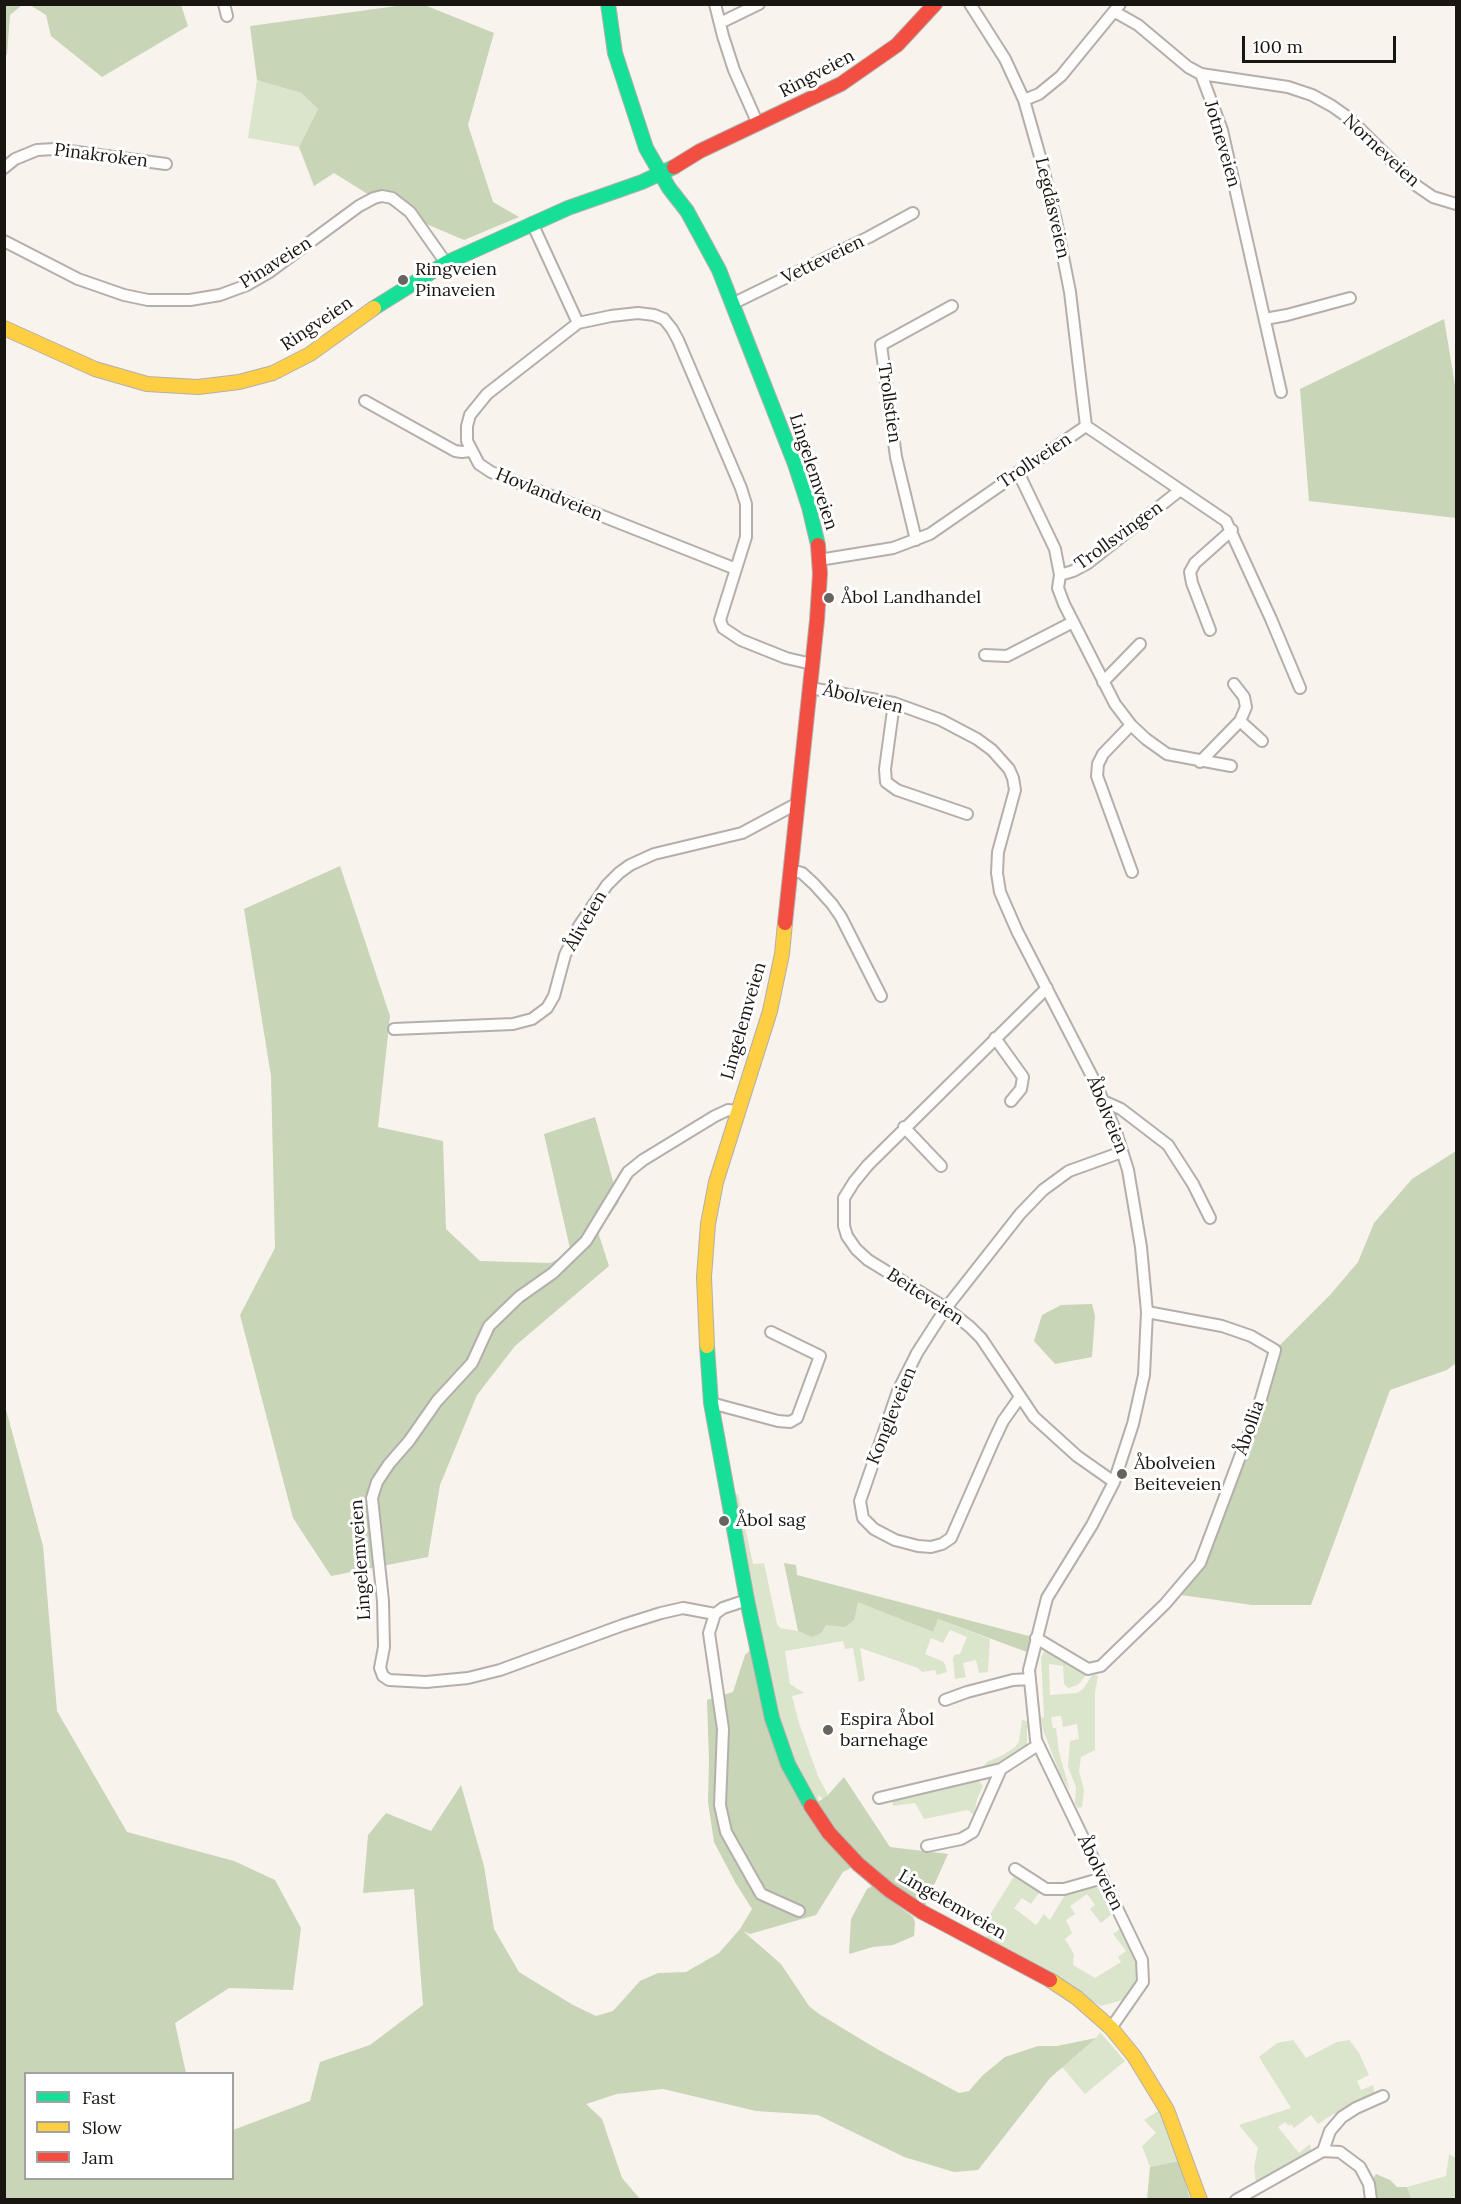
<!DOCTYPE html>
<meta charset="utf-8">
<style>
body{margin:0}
#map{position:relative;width:1461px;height:2204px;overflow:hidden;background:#f9f3ee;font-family:Lora,serif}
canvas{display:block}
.frame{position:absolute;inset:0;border:6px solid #191511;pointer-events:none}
.legend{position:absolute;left:24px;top:2072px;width:210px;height:108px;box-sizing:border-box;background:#fff;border:2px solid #a3a1a0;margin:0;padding:8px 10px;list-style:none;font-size:18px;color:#191511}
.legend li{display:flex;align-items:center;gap:12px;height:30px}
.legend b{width:30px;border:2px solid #a3a1a0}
.scale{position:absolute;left:1242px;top:36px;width:154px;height:27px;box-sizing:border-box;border:3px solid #191511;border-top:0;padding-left:8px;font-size:18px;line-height:21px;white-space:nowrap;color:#191511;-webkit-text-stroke:4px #fff;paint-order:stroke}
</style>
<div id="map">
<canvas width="1461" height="2204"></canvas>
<div class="frame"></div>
<ul class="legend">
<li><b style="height:8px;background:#16e098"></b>Fast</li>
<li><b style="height:8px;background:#ffcf43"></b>Slow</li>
<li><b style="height:8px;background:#f24e42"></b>Jam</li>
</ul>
<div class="scale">100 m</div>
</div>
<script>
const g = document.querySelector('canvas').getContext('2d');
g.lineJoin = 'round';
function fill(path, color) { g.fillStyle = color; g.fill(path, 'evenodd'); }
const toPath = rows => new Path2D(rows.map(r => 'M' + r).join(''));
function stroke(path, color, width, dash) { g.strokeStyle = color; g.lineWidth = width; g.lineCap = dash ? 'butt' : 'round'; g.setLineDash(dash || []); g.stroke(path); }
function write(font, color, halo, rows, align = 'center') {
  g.font = font + ' Lora,serif'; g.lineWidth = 6; g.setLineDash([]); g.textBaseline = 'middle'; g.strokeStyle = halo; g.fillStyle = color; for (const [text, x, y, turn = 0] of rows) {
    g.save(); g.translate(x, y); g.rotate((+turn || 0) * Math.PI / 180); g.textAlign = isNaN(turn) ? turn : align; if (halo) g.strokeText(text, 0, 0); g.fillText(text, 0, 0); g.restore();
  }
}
fill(toPath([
 [257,80,301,93,318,109,299,147,248,138],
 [738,1494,753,1564,764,1563,777,1624,780,1628,803,1632,812,1636,858,1601,932,1632,938,1619,990,1639,988,1672,979,1673,976,1660,963,1663,966,1677,955,1679,953,1660,954,1655,960,1654,967,1637,950,1630,943,1643,931,1638,925,1654,944,1662,947,1672,937,1675,935,1670,922,1672,918,1668,860,1648,865,1680,859,1682,853,1648,845,1649,843,1641,785,1651,790,1684,804,1693,792,1696,799,1723,818,1776,828,1795,823,1799,818,1795,821,1821,788,1764,728,1495],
 [1046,1649,1080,1668,1086,1675,1078,1685,1068,1688,1064,1684,1063,1666,1049,1664,1050,1695,1077,1693,1083,1689,1093,1674,1098,1676,1095,1692,1095,1750,1081,1757,1079,1771,1084,1790,1082,1807,1078,1808,1075,1803,1076,1787,1068,1767,1070,1741,1079,1739,1077,1724,1063,1727,1061,1716,1051,1717,1053,1728,1056,1728,1059,1752,1070,1791,1060,1774,1043,1730,1041,1718,1044,1717,1041,1657],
 [1022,1720,1030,1722,1029,1727,1027,1728,1027,1745,1014,1757,984,1770,982,1768,987,1762,1003,1755,1015,1747,1019,1741],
 [979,1781,983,1786,977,1799,974,1815,968,1810,924,1819,915,1803,893,1806,892,1801],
 [1015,1875,1040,1892,1031,1904,1022,1898,1014,1908,1036,1925,1044,1914,1050,1920,1066,1893,1101,1884,1117,1910,1101,1923,1090,1909,1095,1905,1087,1894,1070,1906,1075,1914,1066,1920,1072,1933,1065,1939,1074,1954,1073,1965,1095,1978,1121,1962,1118,1957,1126,1951,1113,1934,1122,1928,1139,1958,1141,1974,1136,1986,1127,1999,1101,2006,985,1940,989,1931,981,1929],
 [1100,2032,1125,2061,1085,2094,1062,2067,1096,2038],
 [1293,2040,1306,2058,1337,2042,1349,2040,1359,2053,1369,2075,1357,2081,1361,2090,1373,2085,1375,2095,1332,2115,1318,2124,1311,2115,1294,2128,1291,2124,1289,2126,1285,2122,1278,2127,1299,2153,1310,2144,1312,2154,1256,2183,1254,2167,1258,2148,1239,2125,1291,2108,1259,2057,1277,2043],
 [1160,2110,1179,2161,1150,2167,1142,2146,1156,2133,1144,2120],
 [1449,2154,1456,2158,1456,2199,1410,2199,1407,2187,1446,2176]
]), '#dbe5cc');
fill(toPath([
 [422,4,494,33,468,125,493,202,519,217,464,240,417,220,401,203,374,198,334,173,314,186,299,147,318,109,301,93,257,80,250,26,404,5],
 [4,5,22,5,10,15,7,55,4,54],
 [30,5,181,5,188,26,102,77,51,36,46,15],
 [1444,319,1456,391,1456,518,1309,501,1300,389],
 [340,866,390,1016,378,1127,443,1141,446,1229,480,1261,550,1263,571,1253,544,1134,595,1117,619,1202,598,1232,609,1266,515,1346,477,1395,440,1485,428,1557,331,1576,293,1518,240,1315,275,1248,271,1076,244,909],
 [1456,1151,1456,1363,1447,1370,1390,1390,1311,1605,1252,1605,1174,1594,1200,1563,1275,1350,1330,1295,1358,1262,1374,1223,1412,1179],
 [1092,1304,1095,1316,1092,1357,1055,1364,1034,1341,1042,1315,1061,1305],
 [4,1402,43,1546,57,1711,127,1832,234,1861,275,1880,301,1928,293,1990,229,1988,175,2023,186,2073,26,2074,26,2178,232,2178,233,2130,310,2101,320,2062,370,2045,423,2005,414,1889,363,1893,368,1835,386,1813,431,1831,461,1785,484,1866,494,1929,519,1972,573,2005,596,2016,613,2011,640,1981,658,1973,686,1972,719,1953,740,1929,752,1909,735,1882,714,1842,708,1802,709,1761,707,1700,733,1692,745,1655,756,1645,772,1718,820,1819,818,1802,828,1795,844,1777,890,1847,948,1854,922,1912,858,1864,843,1872,816,1915,750,1934,743,1931,781,1964,809,2006,819,2014,877,2049,959,2093,969,2091,983,2075,1005,2057,1038,2046,1057,2046,1096,2038,1050,2078,978,2170,954,2172,904,2157,818,2115,756,2111,663,2089,617,2094,586,2104,602,2119,622,2178,640,2199,5,2199],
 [784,1563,796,1565,797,1575,1036,1638,1032,1654,938,1619,933,1632,858,1602,854,1620,845,1627,826,1625,821,1633,812,1637,798,1631],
 [872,1886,913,1917,915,1922,914,1936,893,1945,873,1947,849,1954,851,1919,867,1889],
 [1179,2161,1190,2199,1147,2200,1150,2167],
 [1376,2174,1390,2180,1397,2187,1407,2187,1411,2199,1371,2199,1371,2182]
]), '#c8d5b6');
const street = toPath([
 [224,4,227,16],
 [715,4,723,36,734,70,758,124],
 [970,4,1005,59,1024,100,1041,160,1056,221,1070,292,1086,426],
 [1115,12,1138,25,1188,67,1201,74,1222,130,1281,392],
 [720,23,759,4],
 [1201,74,1288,87,1312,95,1332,106,1349,118,1417,186,1433,197,1456,204],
 [1024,100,1039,94,1061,76,1120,4],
 [4,168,15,159,37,150,55,149,166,164],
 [532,223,578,323],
 [4,241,78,279,124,295,148,300,190,300,220,295,247,285,268,273,359,206,374,198,382,196,392,198,410,212,446,263],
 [732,304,869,237,913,213],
 [1265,319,1287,315,1350,298],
 [365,401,455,451,462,452,470,451],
 [1018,472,1055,549,1060,575,1058,588,1064,604,1115,704,1131,725,1146,739,1167,754,1231,766],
 [916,540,896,457,881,345,952,306],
 [819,560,893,548,930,534,1086,426,1226,521,1271,619,1300,688],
 [736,569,491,472,479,464,467,441,467,426,470,415,487,394,578,323,611,316,638,313,654,315,664,319,672,329,678,340,741,488,746,504,746,537,720,620,723,628,741,640,786,658,812,664],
 [1060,575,1073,571,1088,563,1179,491],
 [1210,630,1192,583,1190,572,1195,563,1232,530],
 [985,655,1007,656,1073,622],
 [1103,682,1140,644],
 [810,688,894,703,941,720,977,739,992,750,1009,769,1013,778,1015,790,998,852,997,873,1000,892,1017,931,1096,1084,1117,1135,1128,1170,1141,1247,1147,1312,1144,1375,1133,1424,1114,1482,1092,1525,1047,1598,1029,1670,1036,1740,1142,1960,1143,1982,1111,2028],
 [894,703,885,769,886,782,897,790,967,814],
 [1240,721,1262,741],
 [1131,725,1103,754,1098,764,1097,776,1132,872],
 [1200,762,1240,721,1246,707,1244,697,1234,684],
 [791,870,802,873,814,884,832,904,841,917,881,996],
 [1047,988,868,1165,854,1182,844,1198,844,1226,847,1236,856,1249,868,1260,946,1308,970,1327,981,1338,1034,1417,1077,1456,1114,1482],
 [394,1029,513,1024,532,1019,547,1008,554,996,565,955,579,926,607,885,619,873,630,865,654,854,742,833,798,803],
 [995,1038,1023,1077,1021,1089,1011,1101],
 [1103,1101,1121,1109,1168,1145,1193,1184,1210,1218],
 [904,1127,941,1166],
 [1020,1397,1003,1421,994,1440,951,1538,942,1544,931,1547,918,1546,895,1540,874,1529,863,1518,860,1501,898,1391,917,1353,946,1308,1020,1214,1043,1190,1069,1171,1122,1152],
 [711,1403,778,1421,790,1422,797,1418,820,1356,771,1332],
 [747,1600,723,1608,715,1614,709,1633,723,1729,720,1805,726,1832,761,1894,799,1911],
 [715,1614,683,1608,661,1613,623,1625,500,1670,468,1678,426,1682,389,1680,383,1676,380,1668,384,1647,383,1601,372,1498,377,1482,389,1464,409,1441,437,1401,472,1363,489,1326,519,1297,553,1273,586,1241,628,1172,643,1160,715,1116,728,1110,737,1111],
 [1036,1638,1088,1669,1101,1666,1165,1604,1200,1563,1258,1409,1275,1350,1251,1336,1222,1326,1147,1312],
 [945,1700,967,1692,1013,1680,1030,1679],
 [879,1798,1001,1769,1038,1745],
 [927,1846,961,1839,973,1832,1001,1769],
 [1015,1869,1046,1889,1064,1889,1103,1878],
 [1323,2151,1330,2131,1342,2117,1356,2108,1383,2096],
 [1323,2151,1340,2152,1360,2167,1369,2184,1371,2200],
 [1236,2200,1323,2151]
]);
const fast = toPath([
 [608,4,615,53,646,148,669,188,687,211,719,270,795,464,809,507,818,545],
 [374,308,446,263,568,208,642,182,674,167],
 [707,1346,711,1403,747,1600,772,1718,788,1764,811,1806]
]);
const slow = toPath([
 [4,328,95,369,147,384,198,387,239,382,273,373,310,354,374,308],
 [707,1346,704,1277,708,1224,716,1182,770,1011,782,954,785,923],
 [1050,1980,1077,1998,1111,2028,1134,2056,1167,2110,1200,2200]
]);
const jam = toPath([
 [674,167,700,151,841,84,897,45,935,4],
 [785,923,817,620,820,574,818,545],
 [811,1806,829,1833,858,1864,889,1890,922,1912,1050,1980]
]);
stroke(street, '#b4afab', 14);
stroke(fast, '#b4afab', 16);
stroke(slow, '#b4afab', 16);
stroke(jam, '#b4afab', 16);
stroke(street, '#fefdfc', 10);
stroke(fast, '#16e098', 14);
stroke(slow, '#ffcf43', 14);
stroke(jam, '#f24e42', 14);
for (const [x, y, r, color] of [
 [403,280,6,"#67635e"],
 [829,598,6,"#67635e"],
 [1122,1474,6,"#67635e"],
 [724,1521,6,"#67635e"],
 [828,1730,6,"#67635e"]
]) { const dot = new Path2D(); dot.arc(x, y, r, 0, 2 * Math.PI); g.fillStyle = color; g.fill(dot); stroke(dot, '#fff', 2); }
write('18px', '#191511', '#fff', [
 ["Ringveien",817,74,-28],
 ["Jotneveien",1222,144,74],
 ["Norneveien",1381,151,43],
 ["Pinakroken",101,156,7],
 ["Legdåsveien",1052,208,77],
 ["Vetteveien",823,260,-26],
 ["Pinaveien",276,263,-32],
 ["Ringveien",317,324,-34],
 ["Trollstien",889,403,82],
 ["Trollveien",1035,461,-34],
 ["Lingelemveien",813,472,72],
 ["Hovlandveien",549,495,22],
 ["Trollsvingen",1119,536,-36],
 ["Åbolveien",863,699,13],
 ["Åliveien",586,921,-60],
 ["Lingelemveien",744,1021,-74],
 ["Åbolveien",1107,1115,68],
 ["Beiteveien",925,1297,33],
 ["Kongleveien",892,1416,-68],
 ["Åbollia",1250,1428,-71],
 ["Lingelemveien",361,1560,-94],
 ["Åbolveien",1100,1873,64],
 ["Lingelemveien",952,1905,30]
]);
write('18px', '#191511', '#fff', [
 ["Ringveien",415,270],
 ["Pinaveien",415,291],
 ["Åbol Landhandel",841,598],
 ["Åbolveien",1134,1464],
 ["Beiteveien",1134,1485],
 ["Åbol sag",736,1521],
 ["Espira Åbol",840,1720],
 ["barnehage",840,1741]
], 'left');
</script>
